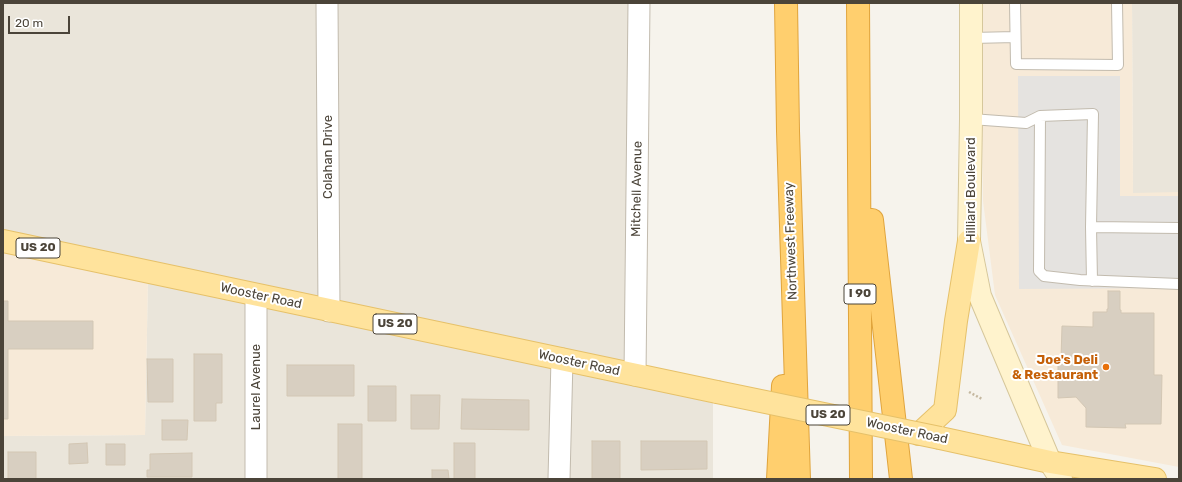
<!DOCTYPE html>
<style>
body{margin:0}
#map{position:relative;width:1182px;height:482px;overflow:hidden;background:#f6f3ec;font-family:Rubik,sans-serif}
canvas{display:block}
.frame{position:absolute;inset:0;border:4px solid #4b4439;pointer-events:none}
.scale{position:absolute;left:8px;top:16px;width:62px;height:18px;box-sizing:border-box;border:2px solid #4b4439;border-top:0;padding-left:5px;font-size:12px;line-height:14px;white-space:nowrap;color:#4b4439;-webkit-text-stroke:3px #fff;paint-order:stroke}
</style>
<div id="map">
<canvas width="1182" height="482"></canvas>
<div class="frame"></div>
<div class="scale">20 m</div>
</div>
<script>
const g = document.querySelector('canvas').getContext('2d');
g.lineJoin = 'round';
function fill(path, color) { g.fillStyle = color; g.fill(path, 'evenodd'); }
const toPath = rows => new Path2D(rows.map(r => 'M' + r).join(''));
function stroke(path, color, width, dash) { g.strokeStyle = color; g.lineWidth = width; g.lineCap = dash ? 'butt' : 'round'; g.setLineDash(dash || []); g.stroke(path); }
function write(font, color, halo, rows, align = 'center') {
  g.font = font + ' Rubik,sans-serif'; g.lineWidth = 4; g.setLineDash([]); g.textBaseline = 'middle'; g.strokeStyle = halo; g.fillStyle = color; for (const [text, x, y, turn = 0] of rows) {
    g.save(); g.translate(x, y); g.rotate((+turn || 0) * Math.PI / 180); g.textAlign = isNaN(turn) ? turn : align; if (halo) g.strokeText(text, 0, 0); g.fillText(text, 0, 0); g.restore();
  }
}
fill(toPath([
 [3,3,633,3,630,365,3,239],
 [1132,3,1179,3,1179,193,1133,193],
 [148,277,713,403,713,479,3,479,3,436,145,435]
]), '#eae5da');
fill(toPath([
 [980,3,1132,3,1133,193,1179,192,1179,467,1062,445,995,295,983,201],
 [3,249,148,277,145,435,3,436]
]), '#f7ead8');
fill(toPath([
 [1018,76,1120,76,1120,196,1179,196,1179,288,1019,289]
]), '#e5e3e0');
const building = toPath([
 [1108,291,1120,291,1120,310,1121,310,1121,313,1154,313,1154,375,1162,375,1161,424,1125,424,1126,428,1086,427,1086,408,1076,397,1058,398,1058,359,1061,359,1062,326,1093,327,1093,312,1107,312,1107,309,1108,309,1108,291],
 [3,301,8,301,8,321,93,321,93,349,8,349,8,419,3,419,3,301],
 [194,354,222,354,222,403,216,403,216,421,194,421,194,354],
 [147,359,173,359,173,402,148,402,147,359],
 [287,365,354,365,354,396,287,396,287,365],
 [368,386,396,386,396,421,368,421,368,386],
 [411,395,440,395,439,429,411,429,411,395],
 [462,399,529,400,529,430,461,429,462,399],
 [162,420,188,420,187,440,162,440,162,420],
 [338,424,362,424,362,479,338,479,338,424],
 [592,441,620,441,620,479,592,479,592,441],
 [641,441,707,441,707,469,641,470,641,441],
 [87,443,88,463,69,464,69,444,87,443],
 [454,443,475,443,475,479,454,479,454,443],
 [106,444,125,444,125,465,106,465,106,444],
 [8,452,36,452,36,479,8,479,8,452],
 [192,453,192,477,147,477,147,470,150,470,150,454,192,453],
 [432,470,448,470,449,479,432,479,432,470]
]);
fill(building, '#d8cfc1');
stroke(building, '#d3c7b4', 1);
const service = toPath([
 [1015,3,1016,64,1118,65,1117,3],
 [972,38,1015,37],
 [1040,116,1039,271,1044,276,1080,280,1179,284],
 [971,119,1026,123,1040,116,1093,114,1091,227,1179,228],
 [1091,227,1092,281]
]);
const minor = toPath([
 [327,3,329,311],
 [635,375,639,3],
 [256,479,256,295],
 [559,479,562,359]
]);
const secondary = toPath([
 [971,3,971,119,969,241,980,296,1050,462,1061,479]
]);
const primary = toPath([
 [3,241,717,392],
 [919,434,945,410,956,321,969,241],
 [940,438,1050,462,1155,479]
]);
const motorway = toPath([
 [786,3,788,131,799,479],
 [858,3,861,479],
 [872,220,901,479],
 [778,479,783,386]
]);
stroke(service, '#c2bbae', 12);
stroke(minor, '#c2bbae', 23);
stroke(secondary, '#d6c79b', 24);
stroke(primary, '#e6c16a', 24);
stroke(motorway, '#e0a43c', 24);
stroke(toPath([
 [969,392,982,399]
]), '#c4b79f', 2.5, [2, 2]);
stroke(service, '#fff', 10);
stroke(minor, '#fff', 21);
stroke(secondary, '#fff3cd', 22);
stroke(primary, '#ffe39c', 22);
stroke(motorway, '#ffcf6e', 22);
const primaryBridge = toPath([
 [717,392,940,438]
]);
stroke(primaryBridge, '#e6c16a', 24, []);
stroke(primaryBridge, '#ffe39c', 22);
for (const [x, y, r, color] of [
 [1106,367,4,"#e8710a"]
]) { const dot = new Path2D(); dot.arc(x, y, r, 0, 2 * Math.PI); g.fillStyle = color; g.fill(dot); stroke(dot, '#fff', 1.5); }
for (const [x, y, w] of [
 [38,248,44],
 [860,294,32],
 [395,324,44],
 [828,415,44]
]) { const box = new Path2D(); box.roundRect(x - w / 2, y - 10, w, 20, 3); g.fillStyle = '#fff'; g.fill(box); stroke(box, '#4b4439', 1); }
write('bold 12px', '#4b4439', null, [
 ["US 20",38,248],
 ["I 90",860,294],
 ["US 20",395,324],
 ["US 20",828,415]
]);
write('13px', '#4b4439', '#fff', [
 ["Colahan Drive",328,157,-90],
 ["Mitchell Avenue",637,189,-89],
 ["Hilliard Boulevard",971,190,-90],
 ["Northwest Freeway",791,241,-92],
 ["Wooster Road",261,296,12],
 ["Wooster Road",579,363,12],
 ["Laurel Avenue",256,387,-90],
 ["Wooster Road",907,431,12]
]);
write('bold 13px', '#c56008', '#fff', [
 ["Joe's Deli",1098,360],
 ["& Restaurant",1098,375]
], 'right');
</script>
